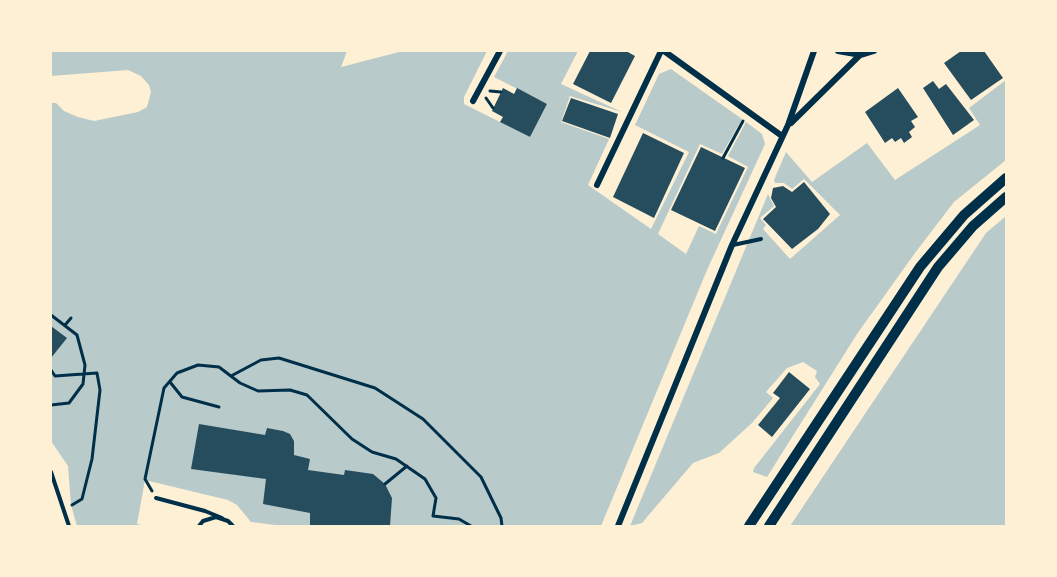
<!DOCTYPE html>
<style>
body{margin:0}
#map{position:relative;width:1057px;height:577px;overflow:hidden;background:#fdf0d5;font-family:Signika,sans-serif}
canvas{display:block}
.frame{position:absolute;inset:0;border:52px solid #fdf0d5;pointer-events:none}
</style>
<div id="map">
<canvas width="1057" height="577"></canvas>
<div class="frame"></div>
</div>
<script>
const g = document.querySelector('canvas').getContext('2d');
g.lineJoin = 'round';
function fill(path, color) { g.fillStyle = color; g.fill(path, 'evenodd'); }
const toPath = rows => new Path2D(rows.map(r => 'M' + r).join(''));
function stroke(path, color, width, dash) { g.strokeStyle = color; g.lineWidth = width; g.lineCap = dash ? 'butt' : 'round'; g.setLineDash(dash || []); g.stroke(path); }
fill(toPath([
 [51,51,347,51,341,67,403,51,487,51,464,97,464,104,530,137,547,104,494,77,508,51,578,51,561,84,622,112,570,96,561,122,609,139,588,185,651,229,689,152,635,125,659,74,671,69,742,119,722,154,700,144,658,234,686,254,699,226,716,234,748,167,728,156,746,122,762,134,765,144,707,270,601,526,283,526,251,522,237,505,228,500,145,480,137,524,147,526,77,526,71,505,68,466,51,441,51,103,56,103,64,111,78,117,94,121,138,112,147,107,151,92,149,85,141,76,128,70,51,76],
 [1006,80,1006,160,954,202,915,253,857,334,767,477,753,472,754,468,820,384,815,377,817,371,803,362,787,368,766,392,773,398,752,423,719,453,693,463,642,523,630,526,768,194,774,206,760,218,766,225,763,229,790,259,840,215,804,179,792,189,784,183,775,183,774,180,786,152,812,182,867,143,895,180,980,125,969,108],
 [1006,216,1006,526,790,526,986,233]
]), '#b9caca');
fill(toPath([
 [590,51,626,51,635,56,611,103,573,84],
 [961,51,984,51,1003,78,971,100,944,63],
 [933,81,939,89,946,84,974,120,953,135,923,88],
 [503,88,514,94,517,88,547,104,530,137,500,122,503,117,492,111],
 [898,88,918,117,911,121,915,127,909,132,912,137,904,143,901,138,895,142,892,138,885,143,865,112],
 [571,98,618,114,610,138,562,121],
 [643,133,684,153,654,218,613,197],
 [701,147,745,168,715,231,671,210],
 [804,182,830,214,818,229,792,249,763,219,776,207,771,198,773,188,783,186,792,192],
 [51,326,67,338,51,358],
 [789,372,810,389,772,437,758,425,780,398,773,393],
 [199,424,265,435,267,428,283,431,290,434,294,441,294,455,310,459,308,470,344,475,345,470,373,474,385,484,392,498,390,526,310,526,310,513,263,504,266,479,191,469]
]), '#264d5e');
stroke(toPath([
 [490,91,501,92],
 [486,98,493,108],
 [723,158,743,121],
 [51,315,77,335,85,365,83,384,69,403,51,405],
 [65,325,71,318],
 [51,370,55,376,97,373,100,390,92,459,82,499,72,505],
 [231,376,261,360,279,358,375,388,423,419,481,477,501,518,502,526],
 [170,382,182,397,219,407],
 [385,484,407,466],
 [152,491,145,479,164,388,177,373,198,365,219,367,240,383,258,391,290,390,307,395,352,439,372,452,396,459,425,479,436,498,433,516,459,519,471,526]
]), '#003049', 3);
stroke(toPath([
 [733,245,761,239],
 [51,472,69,526],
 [156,498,205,511,222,518],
 [199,526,203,521,216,517,228,521,233,526]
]), '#003049', 4);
stroke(toPath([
 [664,51,782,136],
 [838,51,861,55,874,51],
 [473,101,500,51],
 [791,123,864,51],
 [597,185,661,51],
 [618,526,732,245,788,125,814,51]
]), '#003049', 6);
stroke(toPath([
 [749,526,920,267,964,215,1006,178],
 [769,526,938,267,973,226,1006,197]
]), '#003049', 10);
</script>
